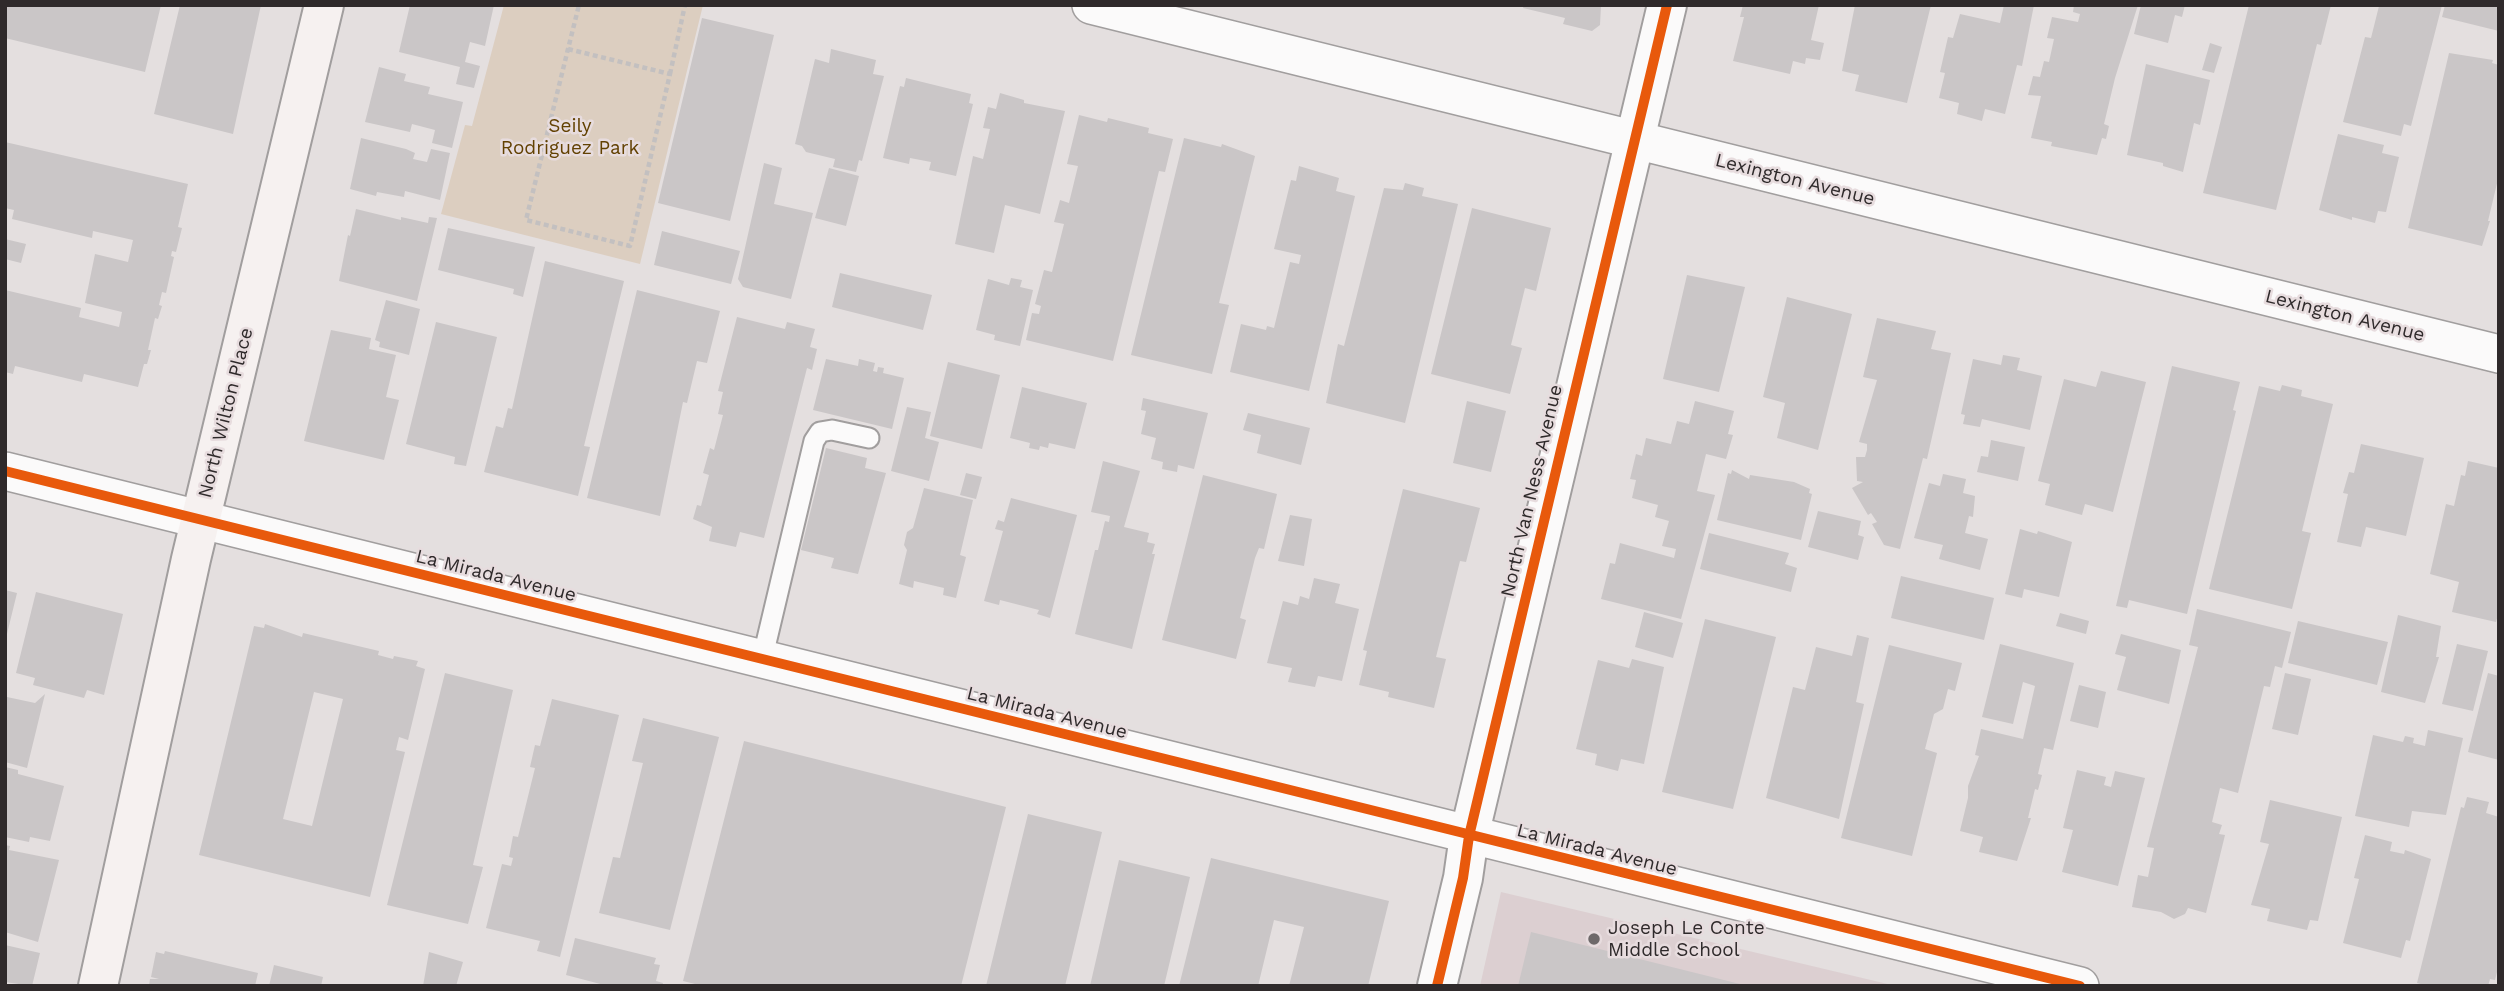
<!DOCTYPE html>
<style>
body{margin:0}
#map{position:relative;width:2504px;height:991px;overflow:hidden;background:#e4dfdf;font-family:"Work Sans",sans-serif}
canvas{display:block}
.frame{position:absolute;inset:0;border:7px solid #2f2a2b;pointer-events:none}
</style>
<div id="map">
<canvas width="2504" height="991"></canvas>
<div class="frame"></div>
</div>
<script>
const g = document.querySelector('canvas').getContext('2d');
g.lineJoin = 'round';
function fill(path, color) { g.fillStyle = color; g.fill(path, 'evenodd'); }
const toPath = rows => new Path2D(rows.map(r => 'M' + r).join(''));
function stroke(path, color, width, dash) { g.strokeStyle = color; g.lineWidth = width; g.lineCap = dash ? 'butt' : 'round'; g.setLineDash(dash || []); g.stroke(path); }
function write(font, color, halo, rows, align = 'center') {
  g.font = font + ' "Work Sans",sans-serif'; g.lineWidth = 5; g.setLineDash([]); g.textBaseline = 'middle'; g.strokeStyle = halo; g.fillStyle = color; for (const [text, x, y, turn = 0] of rows) {
    g.save(); g.translate(x, y); g.rotate((+turn || 0) * Math.PI / 180); g.textAlign = isNaN(turn) ? turn : align; if (halo) g.strokeText(text, 0, 0); g.fillText(text, 0, 0); g.restore();
  }
}
fill(toPath([
 [1501,892,1896,986,1480,986]
]), '#dccfd1');
fill(toPath([
 [504,5,703,5,640,264,441,214,465,125,472,126]
]), '#dccec0');
fill(toPath([
 [5,5,161,5,145,72,5,38],
 [180,5,261,5,233,134,154,114],
 [410,5,494,5,485,46,470,42,465,62,480,66,474,88,456,84,460,67,399,52],
 [1524,5,1601,5,1600,25,1592,31,1563,24,1565,18,1523,8],
 [1743,5,1819,5,1811,40,1824,43,1820,60,1806,58,1805,64,1793,61,1790,74,1733,61,1744,17,1740,17],
 [1855,5,1931,5,1907,103,1855,91,1859,75,1842,71],
 [2004,5,2034,5,2022,66,2017,65,2005,114,1985,109,1982,121,1957,114,1959,103,1939,98,1945,73,1940,72,1948,37,1953,38,1960,14,2000,23],
 [2074,5,2138,5,2115,78,2104,124,2109,126,2106,139,2102,138,2097,155,2051,146,2052,142,2031,138,2041,96,2028,95,2033,76,2040,77,2044,61,2049,62,2054,39,2047,38,2052,17,2078,22,2080,14,2073,12],
 [2141,5,2185,5,2182,17,2175,15,2168,43,2134,34],
 [2249,5,2331,5,2321,45,2317,44,2276,210,2203,193],
 [2387,5,2442,5,2411,126,2404,124,2401,136,2343,122,2365,37,2371,38,2379,6],
 [2445,5,2499,5,2499,31,2442,17],
 [702,18,774,35,730,221,658,203],
 [2210,43,2222,47,2214,73,2202,70],
 [831,49,876,60,873,74,884,76,862,161,859,160,856,172,833,167,835,159,806,152,802,146,795,144,815,59,829,63],
 [2449,53,2493,60,2492,63,2499,65,2499,175,2488,221,2490,221,2482,246,2408,228],
 [2146,64,2210,80,2200,125,2194,123,2183,172,2163,166,2163,163,2127,155],
 [379,67,406,74,404,81,430,87,428,94,463,102,452,148,432,143,435,130,412,124,410,132,365,122],
 [906,78,971,94,969,103,973,104,956,176,929,170,931,162,910,158,909,164,883,158,900,86,904,87],
 [1000,93,1024,100,1024,103,1065,111,1040,214,1005,205,994,253,955,244,973,156,983,159,990,129,983,128,988,107,996,109],
 [1079,115,1107,122,1108,118,1149,128,1148,133,1173,139,1165,172,1159,171,1113,361,1026,340,1032,313,1039,314,1041,306,1035,304,1044,270,1052,272,1064,224,1054,222,1060,200,1069,203,1078,166,1067,164],
 [2338,134,2384,145,2382,153,2399,157,2386,212,2378,211,2375,223,2352,217,2352,220,2319,210],
 [361,138,406,149,415,153,413,159,427,162,431,149,450,153,440,200,405,191,404,197,377,192,376,196,350,189],
 [1184,138,1221,147,1222,144,1255,156,1219,303,1229,305,1212,374,1131,355],
 [5,142,188,184,178,227,182,228,176,252,172,251,171,256,174,257,166,293,162,292,159,305,162,306,158,319,155,318,148,350,151,350,147,364,144,364,138,387,84,374,82,382,15,366,13,374,5,372,5,290,81,308,79,317,119,327,122,312,85,303,95,254,128,262,133,240,93,231,92,238,12,219,14,210,5,208],
 [764,163,782,168,774,204,813,213,791,299,743,287,738,279],
 [1299,166,1339,178,1336,191,1355,196,1309,391,1230,372,1241,324,1266,330,1267,326,1274,328,1290,262,1299,264,1301,255,1274,249,1291,180,1296,181],
 [829,168,859,176,846,226,815,218],
 [1405,183,1424,188,1422,196,1458,204,1405,423,1326,403,1338,344,1344,346,1384,188,1403,190],
 [1472,208,1551,228,1536,291,1525,288,1511,345,1522,348,1510,394,1431,374],
 [356,209,401,220,401,217,428,223,429,217,437,218,417,301,339,281,348,235,350,236],
 [448,228,535,247,523,297,513,294,514,289,438,270],
 [662,231,740,251,731,284,654,265],
 [5,239,26,244,21,263,5,259],
 [545,261,624,281,584,446,590,447,578,496,484,472,496,426,503,428,508,408,512,409],
 [840,273,932,295,923,330,832,307],
 [1687,275,1745,287,1719,392,1663,379],
 [1011,278,1022,280,1020,287,1033,290,1020,346,994,340,995,335,976,330,988,279,1009,285],
 [637,290,720,311,707,363,697,361,687,403,683,402,660,516,587,498],
 [1787,297,1852,314,1818,450,1777,438,1785,403,1763,397],
 [386,300,420,309,409,355,379,347,380,342,375,340],
 [737,317,785,329,787,322,815,329,810,347,817,349,812,370,807,368,764,538,740,532,736,547,709,541,712,527,693,519,697,505,701,506,709,475,703,473,710,448,714,450,723,415,718,414,723,392,718,391],
 [1877,318,1936,331,1931,349,1951,353,1927,459,1923,458,1900,549,1884,545,1872,524,1877,522,1871,513,1868,515,1852,488,1863,482,1857,481,1856,457,1865,457,1867,450,1867,444,1859,442,1877,380,1863,377],
 [436,322,497,337,466,466,454,464,455,457,406,444],
 [331,330,371,338,369,349,396,355,386,397,399,400,384,460,304,441],
 [2003,355,2020,358,2017,370,2042,376,2030,430,1982,419,1980,427,1963,424,1965,415,1961,414,1973,359,2001,365],
 [826,359,858,366,859,359,875,363,873,371,877,372,878,367,884,368,883,373,904,378,892,429,813,410],
 [948,362,1000,375,982,449,930,436],
 [2172,366,2240,382,2233,410,2236,411,2187,614,2129,600,2127,608,2116,606],
 [2101,371,2146,382,2113,512,2085,504,2082,515,2045,505,2050,484,2038,481,2064,379,2096,387],
 [2282,385,2302,390,2301,396,2333,404,2302,531,2311,533,2292,609,2209,589,2259,386,2280,391],
 [1022,387,1087,403,1075,449,1049,443,1048,448,1040,446,1039,450,1029,448,1030,443,1010,438],
 [1143,398,1208,413,1194,469,1178,465,1177,472,1162,469,1163,462,1151,459,1156,438,1141,434,1146,411,1141,410],
 [1467,401,1506,411,1491,472,1453,463],
 [1695,401,1734,411,1728,434,1733,435,1726,459,1706,454,1697,491,1715,495,1681,619,1601,599,1610,563,1615,564,1620,543,1674,558,1676,549,1662,546,1669,521,1655,517,1658,505,1632,498,1636,480,1630,479,1636,454,1642,456,1646,438,1671,444,1677,421,1689,424],
 [907,407,931,412,925,438,939,442,929,481,891,471],
 [1248,413,1310,428,1301,465,1257,453,1261,435,1243,430],
 [1991,440,2025,447,2018,481,1977,472,1981,456,1988,457],
 [2361,444,2424,458,2406,536,2366,527,2361,547,2337,542,2348,494,2343,493,2349,472,2354,473],
 [826,448,867,458,865,468,886,473,858,574,831,568,834,558,801,550],
 [1103,461,1140,471,1124,527,1149,533,1147,542,1155,544,1152,554,1155,554,1132,649,1075,634,1095,550,1098,550,1105,521,1109,522,1110,516,1091,512],
 [2468,461,2499,468,2499,611,2496,622,2452,612,2459,582,2430,574,2446,504,2454,506,2461,475,2465,476],
 [1732,470,1749,479,1750,475,1794,482,1810,489,1809,493,1812,494,1801,540,1717,520,1728,473,1731,474],
 [966,473,982,477,976,499,960,495],
 [1943,474,1966,479,1963,493,1975,496,1973,517,1969,516,1965,533,1988,539,1980,570,1939,559,1943,545,1914,538,1929,483,1940,486],
 [1203,475,1277,494,1264,549,1259,548,1255,558,1240,618,1246,620,1236,659,1162,640],
 [924,488,973,500,960,555,966,557,956,598,943,595,944,588,914,581,913,588,899,584,907,550,904,545,907,532,913,528],
 [1403,489,1480,508,1466,562,1460,561,1436,657,1446,659,1434,708,1388,697,1389,692,1359,685,1367,651,1363,650],
 [1011,498,1077,515,1050,618,1037,614,1039,610,1000,600,999,605,984,601,1003,531,995,529,998,520,1004,522],
 [1818,511,1861,521,1858,535,1864,537,1858,560,1808,547],
 [1290,515,1312,519,1304,566,1278,561],
 [2020,529,2037,534,2038,531,2072,542,2059,597,2024,589,2022,598,2005,594],
 [1709,533,1789,553,1785,564,1797,568,1791,592,1700,569],
 [1901,576,1994,598,1984,640,1891,618],
 [1314,578,1340,584,1335,603,1359,609,1342,681,1318,676,1315,687,1288,682,1292,668,1267,663,1283,601,1298,605,1300,596,1309,599],
 [5,590,17,593,6,638,5,637],
 [36,592,123,614,104,695,87,690,84,698,33,685,35,678,16,673],
 [2197,609,2291,632,2282,668,2275,666,2270,687,2264,686,2238,793,2220,788,2212,822,2222,825,2219,834,2225,835,2206,913,2188,908,2185,914,2174,919,2161,912,2132,907,2138,875,2148,877,2154,848,2147,847,2198,647,2189,645],
 [1644,612,1683,623,1673,658,1635,647],
 [2060,613,2089,621,2086,634,2056,626],
 [2398,615,2441,626,2436,657,2439,657,2425,703,2381,692],
 [1705,619,1776,637,1733,809,1662,792],
 [2298,621,2388,642,2377,685,2288,663],
 [265,624,302,637,303,633,379,651,378,655,393,659,394,656,418,661,416,666,425,669,408,740,399,737,396,750,405,752,370,897,199,855,254,626,264,628],
 [314,692,343,699,312,826,283,819],
 [2121,634,2181,650,2169,704,2117,690,2126,657,2115,654],
 [1857,635,1869,638,1856,702,1864,704,1839,819,1766,798,1793,687,1805,690,1816,647,1852,656],
 [2000,644,2074,663,2053,750,2044,748,2038,774,2042,775,2038,790,2035,789,2028,818,2031,818,2017,861,1979,852,1983,837,1960,831,1968,798,1968,786,1979,756,1975,755,1981,729,2023,739,2035,686,2023,682,2013,724,1982,717],
 [2457,644,2488,651,2473,711,2442,704],
 [1889,645,1962,663,1955,691,1948,689,1943,709,1934,714,1925,749,1937,753,1912,856,1841,838],
 [1632,659,1664,667,1644,764,1621,759,1618,771,1595,765,1597,754,1576,749,1598,660,1629,668],
 [445,673,513,690,473,865,483,867,468,924,387,905],
 [2285,673,2311,679,2298,735,2272,729],
 [2488,673,2499,676,2499,760,2468,752],
 [2079,685,2106,692,2098,728,2070,721],
 [45,694,27,768,5,762,7,697,35,703],
 [552,699,619,715,560,957,537,951,540,941,486,928,502,864,511,866,513,858,509,857,513,836,518,837,535,768,530,767,535,745,540,746],
 [643,718,719,737,670,930,599,913,613,857,620,858,643,763,632,761],
 [2428,730,2463,738,2446,815,2412,811,2409,827,2355,816,2373,735,2403,742,2405,736,2414,738,2413,743,2425,746],
 [744,741,1006,807,961,986,703,986,683,981],
 [5,767,18,770,18,774,64,786,50,841,30,837,29,842,5,837],
 [2077,770,2106,777,2104,785,2111,787,2115,771,2145,778,2118,886,2062,872,2073,830,2063,828],
 [2467,797,2489,802,2486,813,2499,817,2499,964,2495,980,2490,979,2488,986,2428,986,2417,983,2461,807,2464,808],
 [2270,800,2342,817,2318,921,2310,920,2307,930,2267,921,2270,909,2251,905,2269,844,2260,842],
 [1028,814,1102,832,1065,986,986,986],
 [2365,835,2392,842,2390,851,2404,854,2405,850,2431,859,2410,941,2406,940,2401,958,2343,943,2359,879,2354,878],
 [5,845,10,846,9,850,59,860,38,942,5,932],
 [1211,858,1389,901,1368,986,1289,986,1304,927,1274,920,1258,986,1179,986],
 [1119,860,1190,877,1164,986,1090,986],
 [1531,932,1744,985,1743,986,1518,986],
 [575,938,656,958,654,964,660,965,656,981,663,983,662,986,608,986,566,975],
 [5,945,40,953,32,986,5,982],
 [165,951,258,973,255,986,149,986,150,979,159,979,151,977,156,952,164,954],
 [429,952,463,962,456,986,423,986],
 [274,965,323,977,321,986,269,986]
]), '#cac6c7');
const service = toPath([
 [762,660,814,441,820,432,832,430,869,438]
]);
const minor = toPath([
 [1091,5,2499,354],
 [5,471,2080,986]
]);
const tertiary = toPath([
 [1437,986,1463,878,1469,836,1667,5]
]);
const secondary = toPath([
 [98,986,191,559,324,5]
]);
stroke(service, '#a19e9e', 23);
stroke(minor, '#a19e9e', 40);
stroke(tertiary, '#a19e9e', 42);
stroke(secondary, '#a19e9e', 42);
stroke(toPath([
 [568,49,670,74,630,246,526,220,568,49,579,5],
 [670,74,685,5]
]), '#c3c0c0', 4.5, [5, 3.5]);
stroke(service, '#fbfafa', 19);
stroke(minor, '#fbfafa', 37);
stroke(tertiary, '#fbfafa', 38);
stroke(secondary, '#f6f1f0', 38);
stroke(toPath([
 [5,471,2080,986],
 [1437,986,1463,878,1469,836,1667,5]
]), '#e8590c', 10);
for (const [x, y, r, color] of [
 [1594,939,7,"#6e696a"]
]) { const dot = new Path2D(); dot.arc(x, y, r, 0, 2 * Math.PI); g.fillStyle = color; g.fill(dot); stroke(dot, '#e7dcde', 2.5); }
write('19px', '#624102', '#e7dcde', [
 ["Seily",570,126],
 ["Rodriguez Park",570,148]
]);
write('19px', '#2f2a2b', '#e7dcde', [
 ["Lexington Avenue",1795,180,14],
 ["Lexington Avenue",2345,316,14],
 ["North Wilton Place",226,413,-76],
 ["North Van Ness Avenue",1532,491,-77],
 ["La Mirada Avenue",496,576,14],
 ["La Mirada Avenue",1047,713,14],
 ["La Mirada Avenue",1597,850,14]
]);
write('19px', '#2f2a2b', '#e7dcde', [
 ["Joseph Le Conte",1608,928],
 ["Middle School",1608,950]
], 'left');
</script>
